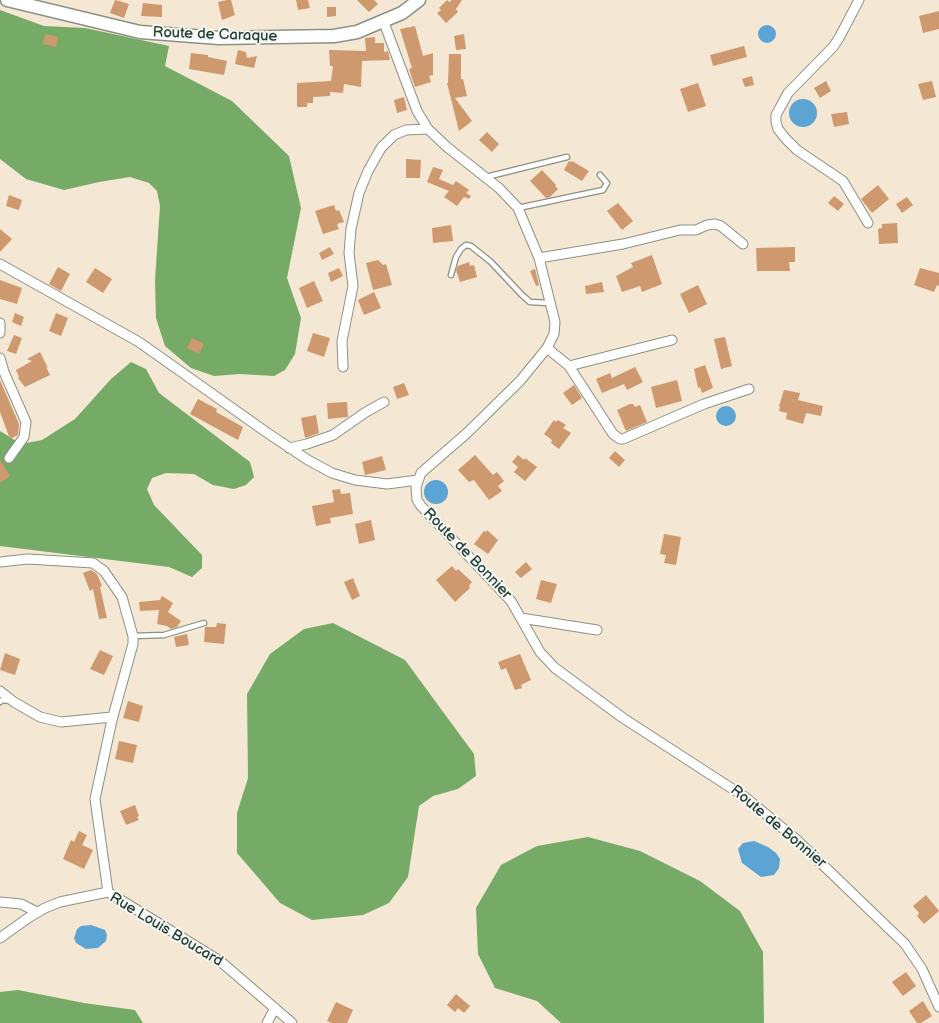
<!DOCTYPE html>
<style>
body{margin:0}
canvas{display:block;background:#f4e7d3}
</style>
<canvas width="939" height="1023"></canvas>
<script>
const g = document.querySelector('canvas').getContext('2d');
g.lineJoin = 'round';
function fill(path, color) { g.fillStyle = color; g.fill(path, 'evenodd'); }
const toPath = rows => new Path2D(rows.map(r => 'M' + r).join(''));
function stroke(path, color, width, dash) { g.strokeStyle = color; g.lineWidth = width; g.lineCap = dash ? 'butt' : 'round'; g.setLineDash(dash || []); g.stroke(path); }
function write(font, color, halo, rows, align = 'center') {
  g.font = font + ' "Balsamiq Sans",sans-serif'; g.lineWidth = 4; g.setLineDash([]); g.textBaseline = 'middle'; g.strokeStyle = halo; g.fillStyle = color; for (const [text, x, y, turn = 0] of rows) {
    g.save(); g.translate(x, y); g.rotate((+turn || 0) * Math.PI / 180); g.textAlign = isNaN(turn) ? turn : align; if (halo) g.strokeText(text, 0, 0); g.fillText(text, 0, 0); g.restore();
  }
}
fill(toPath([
 [0,10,44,26,85,28,169,46,165,66,232,101,289,156,301,208,287,278,301,318,295,354,285,370,274,376,240,374,214,376,191,368,165,346,156,318,155,280,160,206,157,191,149,183,130,177,99,182,64,190,26,179,0,159],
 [131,362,146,369,159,393,250,462,254,477,246,485,234,489,213,485,194,474,166,473,152,478,147,489,154,505,202,555,202,568,192,577,169,567,0,546,0,431,21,444,42,440,75,419,111,379],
 [333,623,405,660,474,754,476,776,458,789,433,796,419,806,408,877,389,903,363,915,312,920,280,903,237,853,237,813,248,778,247,694,270,654,304,629],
 [588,837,640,851,700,881,740,911,763,952,764,1023,561,1023,537,1001,495,988,478,954,476,908,501,865,537,846],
 [18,990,84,1003,135,1010,143,1023,0,1023,0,992]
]), '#76aa67');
fill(toPath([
 '758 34a9 9 0 1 1 18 0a9 9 0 1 1-18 0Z',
 '789 113a14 14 0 1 1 28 0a14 14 0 1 1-28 0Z',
 '716 416a10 10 0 1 1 20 0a10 10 0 1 1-20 0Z',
 '424 492a12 12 0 1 1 24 0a12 12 0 1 1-24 0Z',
 [754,841,768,847,776,853,780,859,779,868,774,875,761,877,742,863,738,849,743,843],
 [91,925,105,930,107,935,106,941,98,948,86,949,76,943,74,938,77,929,81,926]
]), '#5ca4d3');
fill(toPath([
 [115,0,129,4,124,18,110,13],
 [227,0,231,0,235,15,222,20,218,2],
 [296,0,308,0,310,8,298,10],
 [357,0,374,0,378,4,369,12],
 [447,0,449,2,452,0,462,0,456,9,458,12,446,23,437,13,441,10,439,8],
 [143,3,162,5,162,17,141,16],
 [327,7,336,7,336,16,327,17],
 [939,11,939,29,923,33,919,16],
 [415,26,423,56,433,53,433,75,429,76,431,82,415,87,409,69,412,68,400,29],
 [45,34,58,37,56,47,43,44],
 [464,34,466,49,456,50,454,36],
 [375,37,375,43,384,43,384,52,388,51,390,60,362,61,361,87,344,84,343,93,330,92,330,96,313,97,313,103,307,103,307,107,297,107,297,83,331,81,333,66,330,66,329,50,366,51,365,38],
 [744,46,747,57,713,66,710,55],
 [238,50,246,52,247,58,257,56,254,68,235,64],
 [191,53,208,55,208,57,227,61,224,75,189,69],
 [449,54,461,54,461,79,463,79,467,96,455,98,472,121,459,131,447,83,448,83],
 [752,76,754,85,745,87,742,79],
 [826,81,831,91,820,98,814,88],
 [932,81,936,97,923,100,918,84],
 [698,83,706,106,688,112,680,89],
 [404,97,407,110,397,113,394,100],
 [847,112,849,124,834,127,831,114],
 [487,132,499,144,492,152,479,140],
 [406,159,421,160,420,178,406,178],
 [569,161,571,162,572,161,589,171,582,181,564,170],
 [433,167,443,170,439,179,453,185,456,181,469,190,466,193,471,196,469,199,464,197,457,206,444,197,449,191,427,182],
 [542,170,556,185,555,186,558,189,550,197,546,198,530,181],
 [878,185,889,199,872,213,861,199],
 [9,195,22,200,19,210,6,206],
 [834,196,844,204,838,211,828,203],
 [907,197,913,205,902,213,896,204],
 [618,203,633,221,622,230,607,211],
 [334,205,336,211,339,210,344,222,337,224,339,229,323,234,315,211],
 [897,223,898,243,879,244,878,229,882,228,882,224],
 [451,225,453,241,433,243,432,228],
 [0,229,12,239,0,252],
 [330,247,334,254,322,260,319,253],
 [795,247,795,262,789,262,790,271,757,271,756,248],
 [652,255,662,284,642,292,640,286,622,292,616,276,633,267,631,263],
 [378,260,383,265,386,264,392,285,373,290,366,263],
 [469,262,470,266,474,265,477,277,460,282,456,270,458,266],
 [58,267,70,274,61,291,49,284],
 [95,268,112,279,103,293,86,282],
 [339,268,343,276,331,282,328,273],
 [920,268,939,273,939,286,937,285,934,292,914,285],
 [535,269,539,285,536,286,530,271],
 [0,280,22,288,17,304,0,299],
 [314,281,323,301,307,308,299,288],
 [602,282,604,292,586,294,585,286],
 [698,285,707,304,689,313,680,294],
 [374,292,381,308,364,315,358,300],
 [15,313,24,317,21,326,12,322],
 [56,313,68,318,61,336,49,331],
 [313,333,330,338,324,357,307,351],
 [14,335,22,338,16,354,7,351],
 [725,337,732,366,721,369,714,339],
 [192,338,204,344,199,354,187,348],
 [40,352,48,368,46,367,50,375,25,387,18,378,19,377,16,370,32,361,27,359],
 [705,365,713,388,702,393,700,387,698,388,694,369],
 [635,367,643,382,627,390,624,384,602,393,596,379,610,373,612,378],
 [0,380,19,424,18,435,10,439,0,412],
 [677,380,682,401,656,408,651,387],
 [404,383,409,395,397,399,393,387],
 [574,385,582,398,572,405,563,393],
 [784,390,800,393,798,400,823,406,821,416,806,413,803,424,786,419,787,413,779,411,780,407,779,406],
 [198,399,217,409,216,412,243,427,238,440,190,414],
 [347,402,348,417,328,419,327,403],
 [630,404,633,404,635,407,640,405,647,422,626,431,617,410],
 [316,415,319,433,305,438,301,418],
 [554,420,556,422,558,420,566,425,563,428,571,433,559,449,551,443,552,440,544,434],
 [615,451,625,460,619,467,609,458],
 [475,455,493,475,497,472,504,481,498,486,502,491,489,500,474,480,469,482,458,470],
 [518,455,524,460,525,458,537,467,525,481,514,472,518,467,512,462],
 [382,456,386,470,365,475,362,462],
 [0,460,10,476,0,483],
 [340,489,341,494,350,493,353,514,330,518,331,523,316,526,312,506,334,502,332,490],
 [371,520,375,540,359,544,355,524],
 [487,530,498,540,488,554,474,544,484,531,486,532],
 [664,534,681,537,676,565,664,563,666,555,660,554],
 [526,562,532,569,521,578,515,572],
 [452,566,456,571,458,569,472,582,469,586,470,588,455,602,436,580],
 [91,570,97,574,102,586,100,587,107,618,99,619,93,589,90,591,83,573],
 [353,578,360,596,352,600,344,582],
 [541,580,557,584,551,603,536,599],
 [162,596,173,603,168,612,181,621,177,627,171,629,167,626,157,624,159,610,140,611,139,602,160,600],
 [217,623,226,624,224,644,204,642,205,627,216,627],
 [187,634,189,645,176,647,174,637],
 [100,650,113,656,104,675,90,669],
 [5,653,20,659,15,675,0,670],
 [520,654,531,680,521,685,522,688,515,690,506,668,501,670,498,662],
 [128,701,143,706,139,722,123,718],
 [119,741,137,745,133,763,115,759],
 [135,805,139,816,137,817,139,820,126,825,120,811],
 [79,831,87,835,82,845,93,850,84,869,63,859,71,840,74,842],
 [926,895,939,911,924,924,917,916,919,913,913,906],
 [906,972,916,986,903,996,892,982],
 [456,994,470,1006,464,1013,458,1008,455,1012,447,1005],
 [923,1001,932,1016,921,1023,917,1023,909,1011],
 [336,1002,353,1010,347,1023,332,1023,327,1021]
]), '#cf996f');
const lane = toPath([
 [486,177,567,157],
 [518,208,603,190,607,183,600,175],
 [451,275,456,257,461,249,466,245,471,246,491,262,522,295,530,302,549,303],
 [133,636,164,635,204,623],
 [0,702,2,700,10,701]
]);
const street = toPath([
 [859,0,839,38,833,47,788,93,776,115,776,122,778,129,785,138,797,150,843,181,868,223],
 [383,20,417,111,428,129,447,147,499,188,518,208,539,258,555,322,554,334,547,348,520,381,467,433,421,473,416,487,417,500,421,506,511,601,540,652,555,668,623,718,745,797,797,840,905,944,922,969,939,1007],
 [539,258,623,244,680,230,696,230,707,225,715,224,721,226,743,244],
 [0,264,139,342,266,432,308,460,332,473,355,480,387,484,418,480],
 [0,323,0,333],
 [547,348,569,366,613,434,620,439,623,439,704,404,749,389],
 [0,358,4,372,26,422,24,437,9,458],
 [569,366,672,340],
 [343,367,342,341,353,286,349,253,351,229,359,193,368,171,381,148,394,135,406,130,428,129],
 [289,448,307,444,333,435,366,412,384,402],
 [0,562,28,559,93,563,104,571,122,597,133,636,133,644,112,720,95,799,108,892],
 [521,618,597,630],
 [0,691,14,702,40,717,61,722,112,717],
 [0,902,21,904,37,912],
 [0,938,28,918,45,908,60,902,108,892,220,961,292,1023],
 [267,1023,275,1008]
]);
const secondary = toPath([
 [7,0,140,32,219,38,334,36,357,32,402,13,419,0]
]);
stroke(lane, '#8a9284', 7);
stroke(street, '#8a9284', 11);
stroke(secondary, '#8a9284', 15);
stroke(lane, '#fff', 4.5);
stroke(street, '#fff', 9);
stroke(secondary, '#fff', 12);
write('15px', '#1f3d34', '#f6f6f2', [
 ["Route de Caraque",215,35,2],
 ["Route de Bonnier",467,554,46],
 ["Route de Bonnier",778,827,40],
 ["Rue Louis Boucard",166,930,31]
]);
</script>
